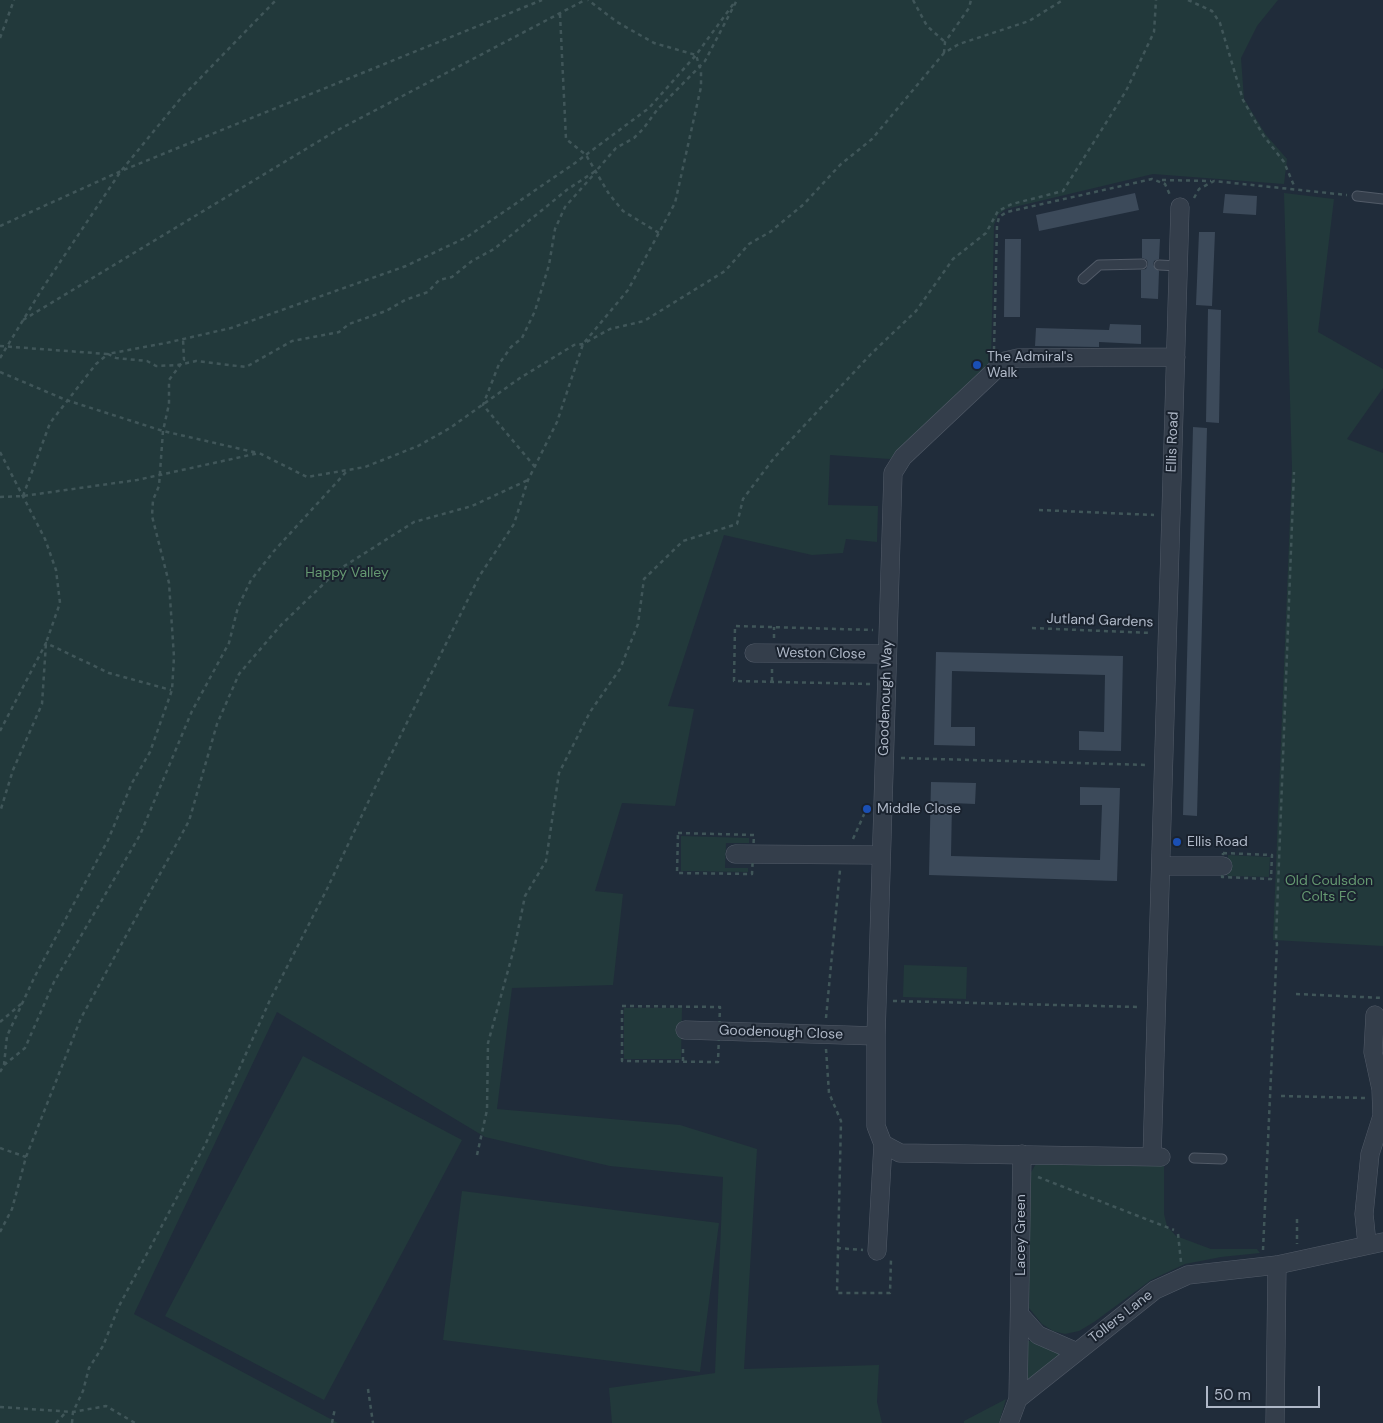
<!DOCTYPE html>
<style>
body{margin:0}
#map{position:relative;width:1383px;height:1423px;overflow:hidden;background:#202c3a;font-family:"DM Sans",sans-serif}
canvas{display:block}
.scale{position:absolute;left:1206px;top:1386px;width:114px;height:22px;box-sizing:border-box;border:2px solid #afb8c7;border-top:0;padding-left:6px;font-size:15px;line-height:18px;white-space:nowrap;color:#afb8c7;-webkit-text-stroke:4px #1a232f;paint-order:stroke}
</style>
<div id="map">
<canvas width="1383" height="1423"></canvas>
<div class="scale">50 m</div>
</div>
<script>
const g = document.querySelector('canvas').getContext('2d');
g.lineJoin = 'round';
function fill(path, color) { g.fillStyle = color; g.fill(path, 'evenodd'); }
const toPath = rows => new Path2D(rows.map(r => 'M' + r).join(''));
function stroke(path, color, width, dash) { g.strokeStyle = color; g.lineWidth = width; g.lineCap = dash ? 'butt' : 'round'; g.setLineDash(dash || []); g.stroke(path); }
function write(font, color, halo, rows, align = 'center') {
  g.font = font + ' "DM Sans",sans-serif'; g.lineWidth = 4; g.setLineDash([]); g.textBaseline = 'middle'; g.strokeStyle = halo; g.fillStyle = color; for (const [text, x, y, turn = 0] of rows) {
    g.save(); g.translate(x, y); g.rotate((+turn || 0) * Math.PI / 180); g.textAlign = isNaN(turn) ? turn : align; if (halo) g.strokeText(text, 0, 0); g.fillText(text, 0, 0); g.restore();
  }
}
fill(toPath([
 [0,0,1278,0,1257,26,1241,58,1244,99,1266,135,1287,159,1284,184,1153,174,1006,209,998,215,994,225,991,361,890,459,830,455,828,505,878,506,877,542,846,539,843,553,812,555,724,535,668,706,694,709,675,806,622,803,595,891,623,894,613,985,512,988,497,1109,680,1125,757,1149,744,1369,879,1365,877,1402,882,1423,612,1423,609,1388,715,1373,723,1177,610,1166,485,1137,277,1012,134,1314,338,1423,0,1423],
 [1284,193,1334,199,1318,332,1383,369,1383,388,1347,439,1383,453,1383,946,1273,940,1292,468],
 [681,836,749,838,749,843,726,843,725,868,748,868,748,872,681,871],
 [1228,855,1270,857,1269,877,1227,876],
 [904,965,967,967,966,999,903,997],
 [624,1008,682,1008,681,1059,624,1059],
 [303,1056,462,1140,324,1400,165,1316],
 [1037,1162,1164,1165,1164,1214,1167,1226,1176,1236,1211,1249,1257,1249,1260,1253,1221,1257,1185,1264,1151,1280,1094,1322,1079,1331,1065,1334,1053,1331,1042,1324,1029,1308,1030,1174],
 [462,1191,719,1223,700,1372,443,1340],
 [1028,1341,1032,1341,1038,1345,1059,1352,1060,1356,1030,1381,1026,1378],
 [1006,1399,999,1423,964,1423,964,1421]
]), '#22393b');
fill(toPath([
 [1135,193,1139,210,1039,231,1036,215],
 [1225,194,1257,196,1256,215,1223,213],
 [1199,232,1215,232,1212,306,1196,305],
 [1005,239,1021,239,1020,317,1004,317],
 [1142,239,1160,239,1159,259,1154,261,1153,265,1159,271,1158,299,1141,298,1141,270,1146,269,1148,264,1147,260,1142,258],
 [1208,309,1221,310,1219,423,1206,422],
 [1110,324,1141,325,1141,344,1099,342,1099,347,1035,346,1036,328,1109,330],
 [1193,427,1207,428,1197,816,1183,815],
 [936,652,1123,656,1121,751,1079,750,1079,731,1104,732,1105,675,952,671,951,727,975,727,975,746,934,745],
 [931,782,976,783,975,804,952,803,951,856,1100,860,1102,805,1080,805,1080,787,1120,788,1117,881,929,875]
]), '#3c4a5a');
const service = toPath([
 [1357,196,1383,199],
 [1159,265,1178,266],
 [1083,279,1099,265,1142,264],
 [1194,1158,1222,1159]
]);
const minor = toPath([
 [754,653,887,654],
 [735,854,881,855],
 [1161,866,1223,866],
 [685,1030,876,1036],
 [883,1144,900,1153,1161,1157],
 [1152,1157,1180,207],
 [1367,1244,1364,1214,1370,1154,1382,1116,1381,1089,1373,1052,1375,1015],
 [877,1251,883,1144,876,1126,876,1036,893,473,903,457,1005,361,1018,358,1176,357],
 [1021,1316,1038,1335,1077,1352],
 [1018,1399,1022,1154],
 [1009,1423,1018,1399,1155,1290,1188,1275,1277,1265,1383,1242],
 [1275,1423,1277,1265]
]);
stroke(service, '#525b68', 11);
stroke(minor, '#525b68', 19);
stroke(toPath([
 [913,0,927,26,945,42],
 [1188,0,1212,11,1220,23,1243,100,1263,135,1284,162,1295,188],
 [560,14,566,139,586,155,609,194,623,211,659,233],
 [0,38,14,0],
 [944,53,945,42,969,8,971,0],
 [1162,180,1211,181],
 [1194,198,1199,189,1214,181,1347,195],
 [0,226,121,171,542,0],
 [23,320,334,132,585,0],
 [0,346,107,354,166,343,231,328,406,266,467,237,575,163,649,108,696,55,734,3],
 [994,350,997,226,999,217,1007,212,1152,179,1165,184,1170,195],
 [0,358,42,289,121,171,181,98,276,0],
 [0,372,66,400,163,431,258,453],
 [0,452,45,539,56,570,60,603,46,643,42,704,13,770,0,812],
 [535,467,483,405,499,364,511,347,522,338,535,311,549,265,555,229,565,207,595,173],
 [23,496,50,423,96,364,108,354,116,358,147,361,156,366,178,365,196,361,246,367,292,341,339,332,349,324,386,311,405,300,428,292,439,280,452,277,472,261,494,249,568,189,597,170,616,148,634,138,643,129,657,110,705,61,737,0],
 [0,497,23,496,137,480,259,453,307,477,365,467,418,446,450,428,520,378,574,345,583,344,610,329,644,321,725,271,749,244,770,232,804,204,840,165,872,139,944,53,959,44,1029,21,1063,0],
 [1039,510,1154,515],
 [1032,628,1151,633],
 [774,638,774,627],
 [772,681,772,669],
 [870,684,734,681,735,626,873,630],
 [0,731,46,643,109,673,171,690],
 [901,758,1148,765],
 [678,833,754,835,752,874,677,873,678,833],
 [853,839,866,810],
 [1223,853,1272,855,1271,879,1222,877,1223,853],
 [1296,994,1383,998],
 [893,1001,1140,1007],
 [622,1006,720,1007,718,1062,622,1061,622,1006],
 [826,1018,840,870],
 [0,1022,21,1004],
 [826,1049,829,1093,841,1121,837,1293,890,1293,891,1259],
 [683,1061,683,1045],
 [4,1065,25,1048,54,982,140,835,192,711,229,643,238,607,251,580,274,551,347,471],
 [0,1072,4,1065,7,1036,35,976,108,840,132,783,150,752,172,690,174,657,169,583,152,516,153,500,159,486,163,431,169,404,169,380,184,360,183,339],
 [1281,1096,1365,1098],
 [0,1148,26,1157],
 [477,1155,487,1110,488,1043,515,945,525,896,546,861,559,773,590,712,620,669,638,624,644,579,683,541,737,524,743,499,774,458,871,354,916,311,953,259,986,233,998,211,1012,204,1063,191,1126,91,1154,32,1156,0],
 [1038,1177,1174,1230],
 [1297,1219,1297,1244],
 [0,1232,12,1209,26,1157,81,1018,189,821,217,724,239,674,281,625,338,570,414,522,472,506,528,480],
 [1178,1234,1181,1262],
 [837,1248,863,1250],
 [1263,1250,1277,944,1276,939,1294,472],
 [368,1389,373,1423],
 [0,1407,73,1412,106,1406,135,1423],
 [56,1423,67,1411],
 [72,1423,73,1412,83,1391,89,1368,103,1346,119,1306,206,1143,270,1000,327,889,380,777,480,575,514,524,528,480,557,422,583,344,628,290,675,203,701,87,701,71,696,55,654,43,617,22,588,0],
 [332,1423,335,1408]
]), '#405659', 2.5, [4, 4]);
stroke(service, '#343e4b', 9);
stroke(minor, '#343e4b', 18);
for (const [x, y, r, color] of [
 [977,365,5,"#1a4fb4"],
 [867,809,5,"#1a4fb4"],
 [1177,842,5,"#1a4fb4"]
]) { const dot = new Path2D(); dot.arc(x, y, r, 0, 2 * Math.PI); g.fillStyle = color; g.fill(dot); stroke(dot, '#1a232f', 2); }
write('14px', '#afb8c7', '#1a232f', [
 ["The Admiral's",987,357],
 ["Walk",987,373],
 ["Middle Close",877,809],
 ["Ellis Road",1187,842]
], 'left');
write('14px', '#afb8c7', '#1a232f', [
 ["Ellis Road",1173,442,-88],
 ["Jutland Gardens",1100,621,2],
 ["Weston Close",821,654,1],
 ["Goodenough Way",886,698,-88],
 ["Goodenough Close",781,1033,2],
 ["Lacey Green",1021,1235,-90],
 ["Tollers Lane",1121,1317,-38]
]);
write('14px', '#659971', '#1a232f', [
 ["Happy Valley",347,573],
 ["Old Coulsdon",1329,881],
 ["Colts FC",1329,897]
]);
</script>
